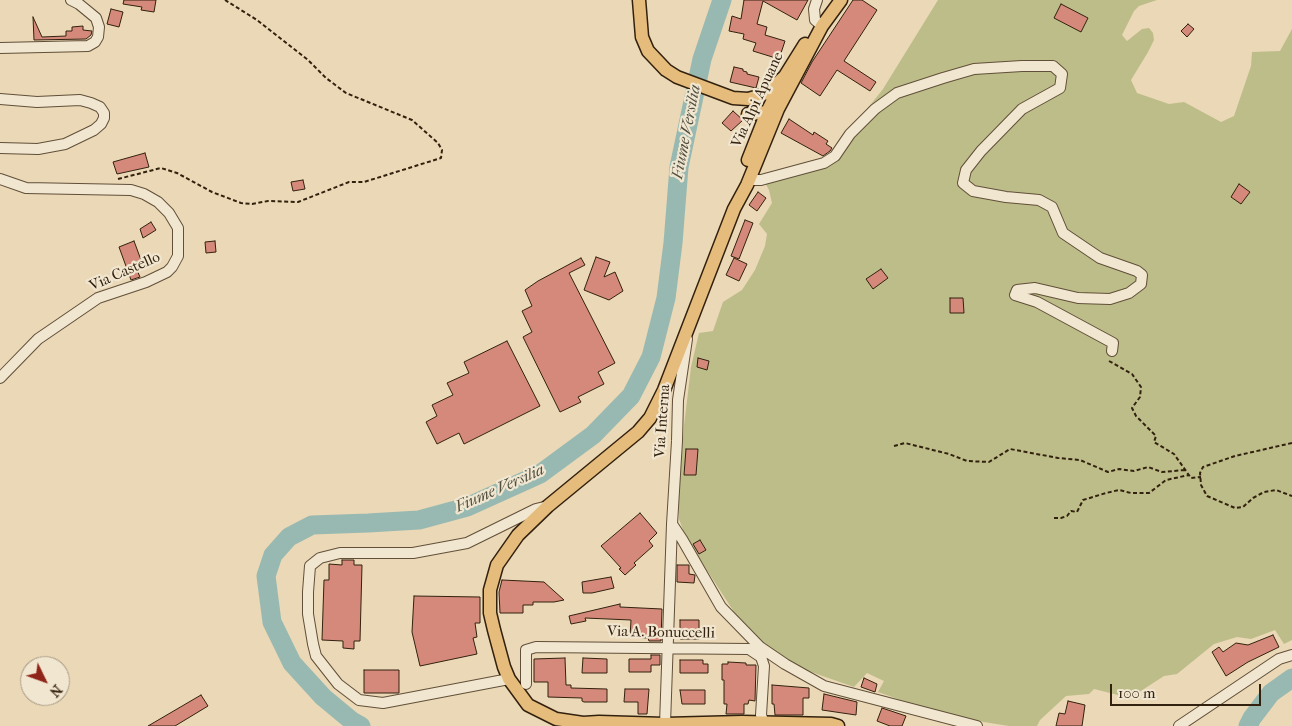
<!DOCTYPE html>
<style>
body{margin:0}
#map{position:relative;width:1292px;height:726px;overflow:hidden;background:#ead8b6;font-family:"IM FELL French Canon",serif}
canvas{display:block}
.north{position:absolute;left:20px;top:656px;width:50px;height:50px;box-sizing:border-box;background:#f1e6d0;border:1px solid #a59783;border-radius:50%;rotate:132deg;font-size:14px;font-weight:700;line-height:20px;text-align:center;color:#33210f}
.north::after{content:'';display:block;margin:auto;width:18px;height:22px;background:#8f2418;clip-path:polygon(50% 0,100% 100%,50% 72%,0 100%)}
.scale{position:absolute;left:1110px;top:684px;width:151px;height:22px;box-sizing:border-box;border:2px solid #33210f;border-top:0;padding-left:6px;font-size:15px;line-height:18px;white-space:nowrap;color:#33210f;-webkit-text-stroke:4px #f1e6d0;paint-order:stroke}
</style>
<div id="map">
<canvas width="1292" height="726"></canvas>
<div class="north">N</div>
<div class="scale">100 m</div>
</div>
<script>
const g = document.querySelector('canvas').getContext('2d');
g.lineJoin = 'round';
function fill(path, color) { g.fillStyle = color; g.fill(path, 'evenodd'); }
const toPath = rows => new Path2D(rows.map(r => 'M' + r).join(''));
function stroke(path, color, width, dash) { g.strokeStyle = color; g.lineWidth = width; g.lineCap = dash ? 'butt' : 'round'; g.setLineDash(dash || []); g.stroke(path); }
function write(font, color, halo, rows, align = 'center') {
  g.font = font + ' "IM FELL French Canon",serif'; g.lineWidth = 4.5; g.setLineDash([]); g.textBaseline = 'middle'; g.strokeStyle = halo; g.fillStyle = color; for (const [text, x, y, turn = 0] of rows) {
    g.save(); g.translate(x, y); g.rotate((+turn || 0) * Math.PI / 180); g.textAlign = isNaN(turn) ? turn : align; if (halo) g.strokeText(text, 0, 0); g.fillText(text, 0, 0); g.restore();
  }
}
fill(toPath([
 [938,0,1157,0,1139,6,1134,11,1122,35,1127,41,1142,29,1149,28,1153,33,1154,40,1148,52,1131,80,1137,93,1169,104,1184,102,1221,122,1234,116,1251,66,1252,52,1280,51,1292,29,1292,640,1284,644,1275,630,1251,639,1237,637,1214,644,1177,674,1164,676,1130,698,1094,689,1089,694,1066,696,1040,720,1037,726,1009,726,946,716,878,692,884,681,867,673,854,687,797,667,767,647,738,618,686,538,679,519,679,493,684,426,691,367,699,333,713,331,723,302,742,290,755,270,765,246,767,234,759,224,772,203,769,190,762,177,828,158,883,89]
]), '#bdbd89');
stroke(toPath([
 [361,726,352,721,323,697,292,663,272,622,266,576,273,555,289,537,312,525,368,523,419,520,467,507,540,474,593,435,631,396,651,357,666,298,673,243,679,167,702,59,722,0],
 [1248,726,1252,718,1271,693,1292,678]
]), '#98b9b1', 19);
const building = toPath([
 [124,0,156,0,154,12,141,10,142,7,123,4,124,0],
 [744,0,808,0,797,20,763,1,757,24,767,27,765,35,785,41,779,59,753,51,756,43,743,39,744,34,729,31,732,16,741,19,744,0],
 [853,0,862,0,877,10,844,61,876,82,870,91,837,70,820,96,801,83,812,62,853,0],
 [1061,4,1088,18,1081,32,1054,18,1061,4],
 [111,9,123,12,119,27,107,24,111,9],
 [33,17,42,37,66,36,66,31,72,31,72,27,83,26,83,30,92,31,91,35,86,39,34,40,33,17],
 [1188,24,1194,29,1187,37,1181,31,1188,24],
 [734,67,743,69,743,71,747,72,747,74,759,77,756,88,730,82,734,67],
 [733,111,743,120,731,131,722,123,733,111],
 [789,119,813,135,814,132,828,141,826,144,832,148,830,151,823,156,781,133,789,119],
 [145,153,149,167,117,174,113,162,145,153],
 [303,180,305,189,293,191,291,182,303,180],
 [1239,184,1250,192,1241,204,1231,197,1239,184],
 [758,192,766,198,757,211,749,205,758,192],
 [745,220,753,223,739,259,731,256,745,220],
 [151,222,156,230,143,238,140,229,151,222],
 [134,241,141,260,134,263,140,277,131,280,119,247,134,241],
 [215,241,216,252,206,253,205,242,215,241],
 [596,257,610,262,604,277,615,272,623,291,609,300,584,290,596,257],
 [581,258,585,265,569,273,615,363,598,372,604,384,578,397,581,402,560,412,523,337,532,332,522,311,532,306,525,290,538,281,581,258],
 [734,258,747,264,739,281,726,275,734,258],
 [881,269,888,278,873,289,866,279,881,269],
 [950,298,963,298,964,313,950,313,950,298],
 [507,341,540,406,464,444,459,433,437,444,426,422,437,416,432,405,453,395,447,383,469,373,464,362,507,341],
 [698,358,709,361,707,370,697,367,698,358],
 [686,449,698,449,696,475,684,475,686,449],
 [640,513,657,533,649,541,653,546,634,563,636,565,625,575,619,569,621,568,601,546,640,513],
 [700,540,706,550,699,554,693,544,700,540],
 [342,560,354,560,354,565,362,565,360,641,354,641,354,649,343,648,343,641,322,640,324,580,329,580,329,564,342,565,342,560],
 [677,565,689,565,689,574,695,575,694,583,677,582,677,565],
 [611,577,614,588,592,593,583,593,582,582,611,577],
 [502,580,544,582,564,600,554,602,533,602,533,605,523,605,523,613,500,613,499,592,502,580],
 [414,596,480,597,480,623,475,623,477,637,473,638,477,654,420,666,412,632,414,596],
 [620,604,620,607,662,609,661,641,649,641,648,638,630,637,631,620,585,618,586,621,571,624,569,616,620,604],
 [680,620,699,620,699,639,680,639,680,620],
 [1273,635,1279,647,1248,662,1226,676,1212,652,1219,647,1223,652,1236,643,1248,645,1273,635],
 [651,655,660,655,660,665,651,665,651,672,629,672,629,659,651,659,651,655],
 [565,658,566,685,571,685,571,688,607,689,607,702,584,702,582,701,582,698,548,697,548,682,534,682,534,659,565,658],
 [583,658,607,659,607,673,582,673,583,658],
 [680,660,703,660,703,664,708,664,708,673,680,673,680,660],
 [728,662,746,663,746,665,756,665,755,701,749,700,748,704,744,704,744,714,726,714,727,704,724,704,724,680,722,680,722,664,728,664,728,662],
 [364,670,399,670,399,693,364,693,364,670],
 [864,678,877,684,875,692,861,687,864,678],
 [772,685,809,688,809,698,803,698,803,715,775,715,774,704,772,704,772,685],
 [625,689,649,689,647,714,638,714,638,702,624,702,625,689],
 [680,690,705,690,705,704,682,704,680,690],
 [824,694,857,702,856,715,822,710,824,694],
 [201,695,208,706,175,726,148,726,201,695],
 [1068,701,1085,705,1082,726,1056,726,1059,713,1065,714,1068,701],
 [882,708,906,716,902,726,890,726,877,721,882,708]
]);
fill(building, '#d4897b');
stroke(building, '#33210f', 1);
const minor = toPath([
 [817,0,814,9,815,20,822,26],
 [0,48,88,46,95,42,98,37,99,27,96,18,79,4,71,0],
 [0,99,37,102,80,100,91,103,100,107,104,113,104,118,101,124,94,130,65,144,38,149,0,148],
 [0,179,26,188,131,190,144,194,158,202,169,213,178,228,178,256,172,267,167,272,146,282,98,298,38,339,0,378],
 [749,180,761,180,824,163,835,156,850,134,875,109,897,93,943,78,974,69,1022,66,1053,66,1062,74,1060,88,1022,109,981,151,966,170,963,183,973,191,1006,197,1039,200,1052,207,1063,233,1100,258,1137,271,1142,275,1141,284,1129,293,1110,299,1078,298,1035,288,1017,290,1015,295,1037,302,1113,343,1112,351],
 [672,524,682,539,721,607,760,647,785,664,824,686,977,726],
 [509,679,383,703,359,700,338,684,316,656,313,644,308,614,308,592,310,566,320,558,340,553,413,553,467,543,536,509,548,506],
 [526,684,526,650,536,647,749,649,761,657,764,666,761,715,764,723],
 [665,724,672,524,677,441,678,400,687,339],
 [1179,726,1279,659,1292,655]
]);
const major = toPath([
 [639,0,642,37,648,51,666,70,677,77,733,98,748,99,759,96,768,92,785,76],
 [748,114,767,112,773,108],
 [748,160,767,112,785,76,805,44],
 [838,726,831,724,742,722,665,724,599,722,583,723,556,719,528,705,509,679,504,667,494,630,490,613,490,590,497,565,518,535,548,506,638,432,650,418,664,390,734,209,747,185,778,109,822,26,841,0]
]);
stroke(minor, '#614f39', 12);
stroke(major, '#33210f', 15);
stroke(toPath([
 [118,179,161,168,177,173,212,192,241,203,252,204,268,201,298,202,349,182,364,182,441,158,442,150,438,143,412,120,346,93,326,78,308,60,257,20,225,0],
 [1109,361,1132,374,1141,387,1140,397,1132,408,1136,416,1156,436,1154,442,1174,454,1191,478,1201,477],
 [1292,443,1235,456,1203,467,1200,473,1201,485,1207,496,1235,508,1243,507,1253,498,1264,492,1276,490,1292,496],
 [894,446,905,443,949,454,967,461,989,462,1010,449,1058,458,1080,460,1108,472,1119,469,1134,471,1148,467,1162,472,1185,470],
 [1054,518,1061,518,1067,516,1071,511,1077,512,1083,500,1106,493,1119,490,1131,493,1149,493,1166,480,1189,475]
]), '#33210f', 2, [4, 2.5]);
stroke(minor, '#f1e6d0', 10);
stroke(major, '#e5bc7b', 12);
write('15px', '#33210f', '#f1e6d0', [
 ["Via Alpi Apuane",758,100,-65],
 ["Via Castello",125,272,-24],
 ["Via Interna",663,421,-86],
 ["Via A. Bonuccelli",661,633,1]
]);
write('italic 16px', '#514f40', '#f1e6d0', [
 ["Fiume Versilia",687,132,-79],
 ["Fiume Versilia",500,489,-24]
]);
</script>
